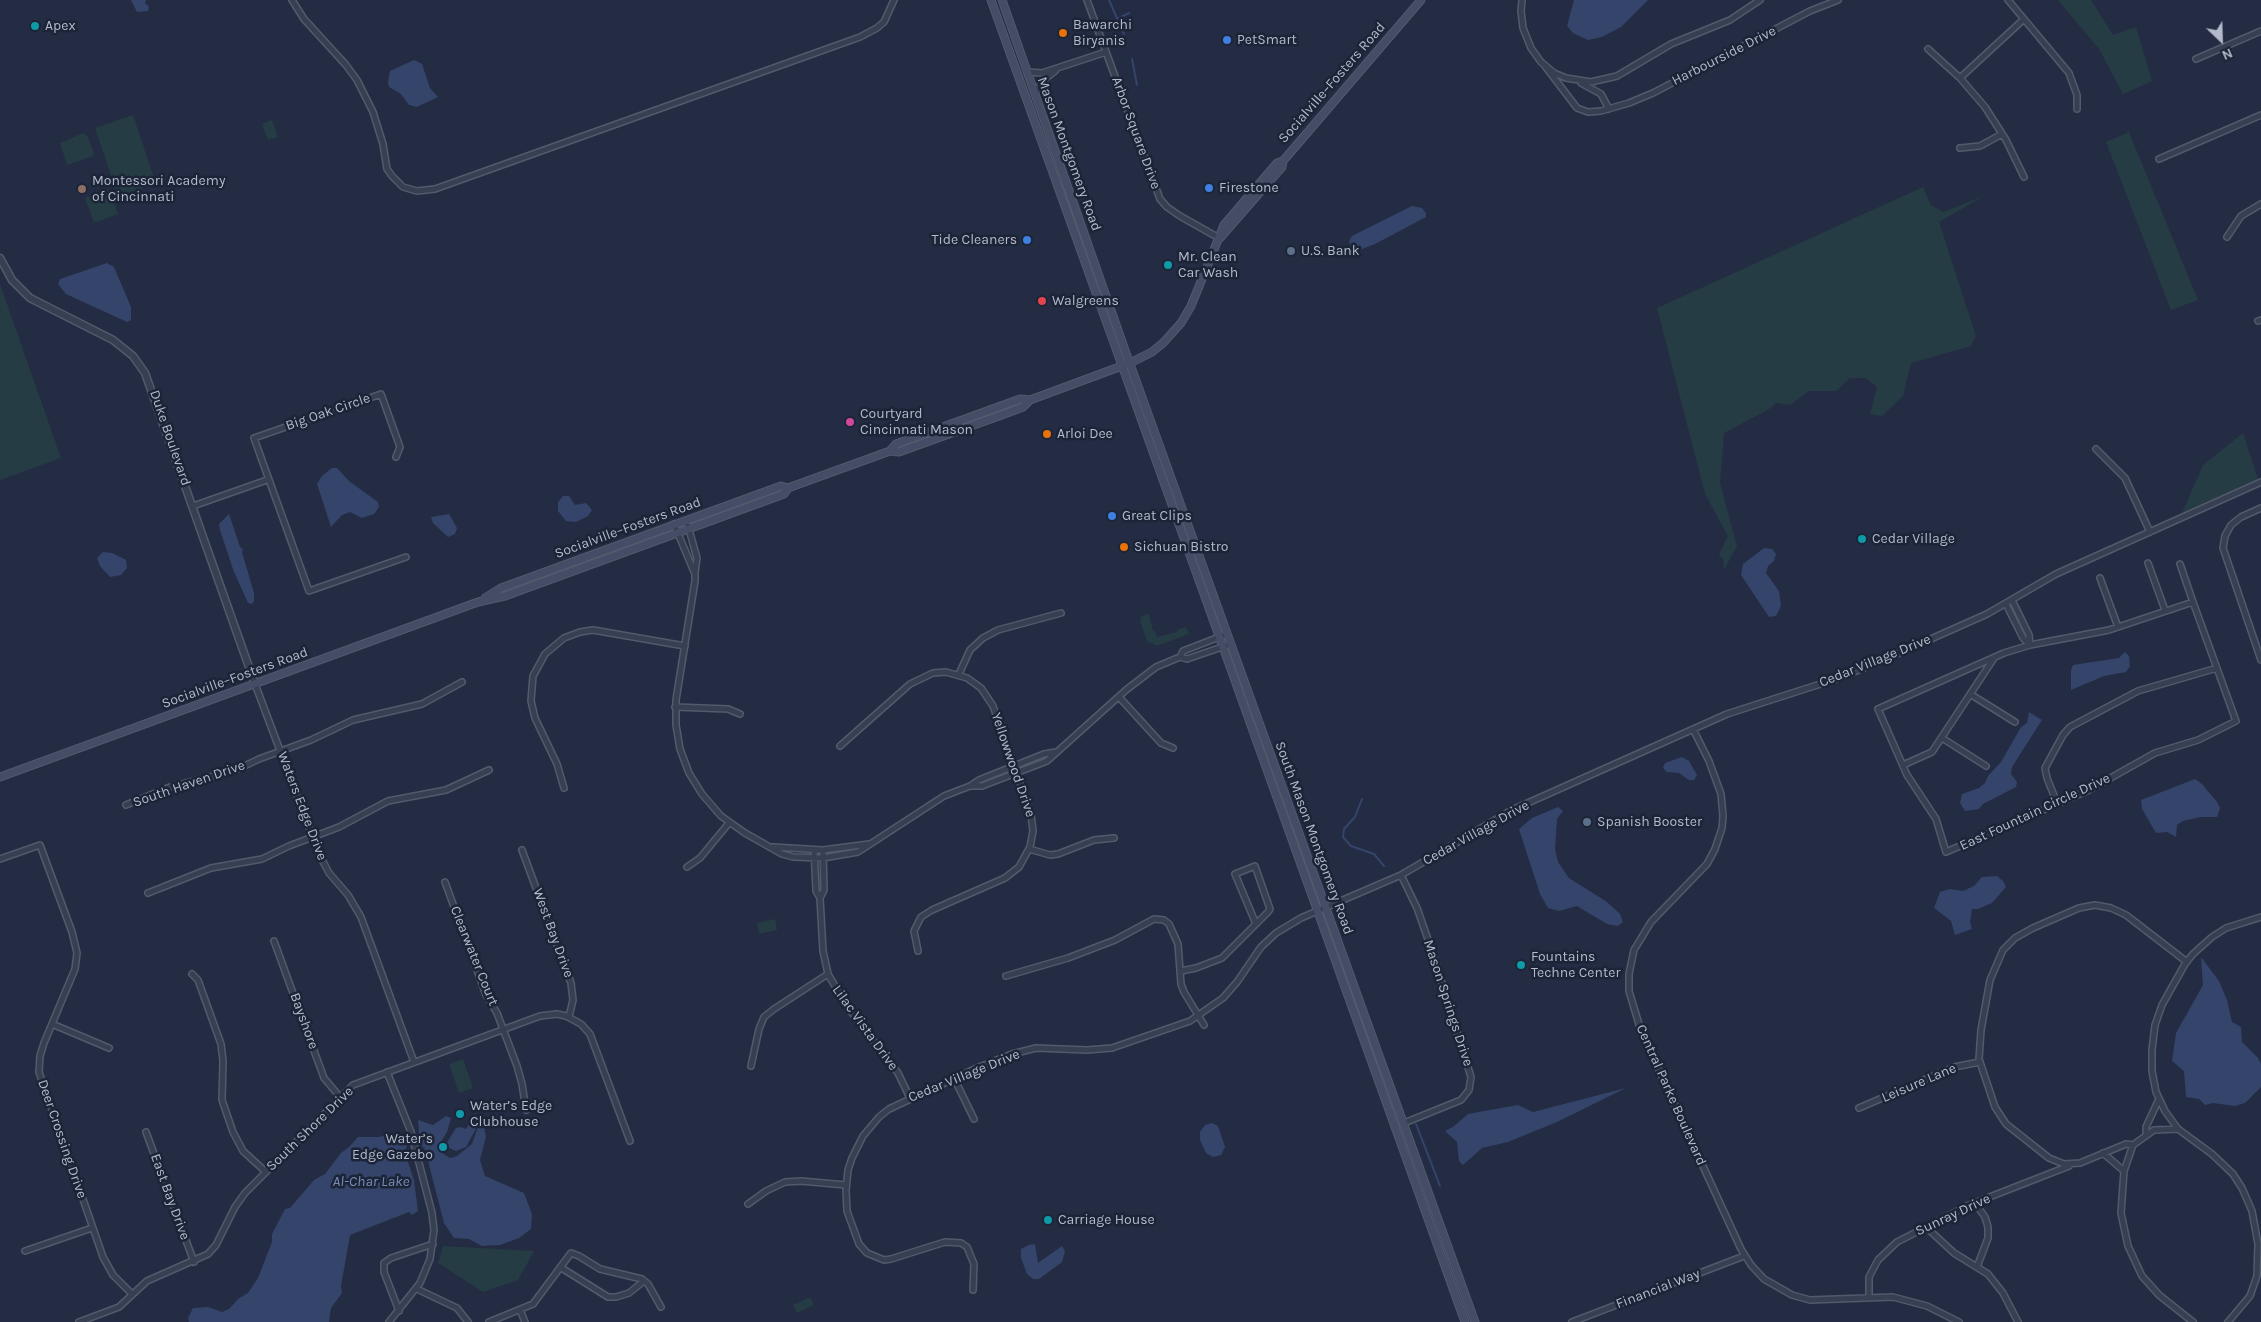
<!DOCTYPE html>
<meta charset="utf-8">
<style>
body{margin:0}
#map{position:relative;width:2261px;height:1322px;overflow:hidden;background:#232c43;font-family:Karla,sans-serif}
canvas{display:block}
.north{position:absolute;left:2196px;top:15px;width:50px;height:50px;-webkit-text-stroke:4px #1c2437;paint-order:stroke;rotate:156deg;font-size:14px;font-weight:700;line-height:20px;text-align:center;color:#b4bacc}
.north::after{content:'';display:block;margin:auto;width:18px;height:22px;background:#b4bacc;clip-path:polygon(50% 0,100% 100%,50% 72%,0 100%)}
</style>
<div id="map">
<canvas width="2261" height="1322"></canvas>
<div class="north">N</div>
</div>
<script>
const g = document.querySelector('canvas').getContext('2d');
g.lineJoin = 'round';
function fill(path, color) { g.fillStyle = color; g.fill(path, 'evenodd'); }
const toPath = rows => new Path2D(rows.map(r => 'M' + r).join(''));
function stroke(path, color, width, dash) { g.strokeStyle = color; g.lineWidth = width; g.lineCap = dash ? 'butt' : 'round'; g.setLineDash(dash || []); g.stroke(path); }
function write(font, color, halo, rows, align = 'center') {
  g.font = font + ' Karla,sans-serif'; g.lineWidth = 5; g.setLineDash([]); g.textBaseline = 'middle'; g.strokeStyle = halo; g.fillStyle = color; for (const [text, x, y, turn = 0] of rows) {
    g.save(); g.translate(x, y); g.rotate((+turn || 0) * Math.PI / 180); g.textAlign = isNaN(turn) ? turn : align; if (halo) g.strokeText(text, 0, 0); g.fillText(text, 0, 0); g.restore();
  }
}
fill(toPath([
 [2058,0,2091,0,2113,35,2136,27,2152,81,2123,94,2099,49],
 [133,115,156,184,118,196,95,128],
 [272,120,278,137,268,140,262,124],
 [2129,132,2198,300,2171,310,2106,142],
 [83,133,87,136,94,152,93,156,67,165,60,143],
 [1923,187,1931,205,1943,212,1984,196,1939,222,1976,336,1971,346,1911,363,1903,396,1882,416,1870,414,1877,387,1866,378,1850,378,1836,391,1809,391,1790,405,1776,403,1771,408,1724,433,1720,483,1737,546,1724,570,1723,560,1719,554,1728,536,1705,494,1657,308],
 [109,189,118,214,94,223,85,198],
 [0,284,61,458,0,480],
 [2243,433,2258,479,2182,513,2203,465],
 [1149,614,1153,631,1155,631,1157,637,1177,632,1177,630,1186,627,1189,634,1157,646,1147,641,1140,621,1142,616],
 [775,919,777,930,759,934,757,923],
 [463,1059,473,1088,459,1093,449,1064],
 [443,1246,534,1251,518,1280,483,1292,438,1263],
 [810,1297,814,1305,797,1313,793,1305]
]), '#253c44');
fill(toPath([
 [131,0,146,0,145,3,149,7,148,11,137,12],
 [1574,0,1648,0,1621,27,1602,37,1588,40,1573,33,1567,26],
 [414,60,422,64,430,88,438,97,417,107,409,105,401,94,389,87,388,82,390,71],
 [1412,206,1422,208,1426,213,1426,217,1375,244,1357,251,1351,247,1349,241,1352,236],
 [107,263,114,267,131,307,131,320,127,322,66,294,58,284,60,279],
 [332,468,337,468,349,481,378,502,379,507,374,514,362,518,350,512,342,515,331,527,317,484,322,476],
 [563,496,569,496,575,505,586,503,592,510,588,516,576,522,566,521,558,511,558,502],
 [229,514,240,547,243,549,242,552,254,593,254,601,252,604,248,603,234,572,220,530,219,524],
 [449,514,457,528,455,534,448,537,433,523,431,517],
 [1764,548,1772,549,1776,554,1774,561,1768,566,1766,573,1779,591,1781,606,1776,616,1769,617,1741,575,1743,564],
 [103,552,112,553,126,560,127,568,121,575,110,577,100,566,97,558],
 [2125,652,2129,656,2130,666,2126,672,2104,676,2071,690,2071,670,2073,665,2119,658],
 [2029,712,2042,720,2012,767,2011,774,2017,782,2016,787,1983,804,1979,809,1965,811,1960,803,1962,794,1979,788,1985,783,1988,776,2001,762,2021,727,2027,723],
 [1682,757,1689,761,1697,775,1694,780,1689,780,1679,773,1667,772,1663,768,1665,763],
 [2195,779,2202,784,2217,802,2220,808,2217,817,2200,817,2183,821,2177,825,2176,837,2167,832,2156,833,2142,809,2141,800],
 [1558,807,1563,811,1557,819,1555,849,1558,862,1569,878,1607,902,1620,914,1623,922,1618,926,1607,924,1577,906,1559,911,1548,908,1540,894,1519,829,1532,818],
 [1997,876,2003,881,2006,887,1992,903,1978,909,1972,909,1970,922,1972,929,1955,935,1951,921,1934,908,1940,892,1950,889,1963,891,1974,886,1982,877],
 [2201,957,2219,981,2227,1000,2232,1022,2241,1027,2242,1042,2258,1058,2261,1064,2261,1087,2245,1103,2235,1106,2213,1103,2205,1105,2199,1099,2186,1097,2184,1071,2172,1061,2176,1033,2203,985],
 [1626,1088,1557,1122,1508,1142,1482,1148,1463,1165,1459,1161,1457,1142,1445,1131,1453,1127,1468,1114,1518,1105,1533,1112],
 [446,1116,451,1118,447,1132,439,1145,442,1153,450,1158,457,1156,472,1144,478,1127,484,1127,486,1137,480,1160,485,1176,524,1193,532,1214,531,1229,519,1238,500,1245,482,1246,469,1239,454,1238,444,1223,425,1149,420,1144,407,1144,405,1153,414,1180,418,1211,412,1215,409,1212,350,1235,341,1286,342,1293,331,1308,329,1322,189,1322,188,1318,193,1308,208,1307,222,1312,229,1309,238,1299,248,1293,258,1278,272,1242,272,1234,285,1209,290,1208,314,1180,325,1174,341,1153,349,1147,358,1137,379,1137,390,1134,404,1139,415,1138,419,1133,418,1120,433,1125],
 [472,1120,478,1125,466,1147,456,1151,447,1147,446,1144,456,1128,461,1127,466,1129],
 [1212,1123,1218,1126,1225,1147,1221,1155,1213,1157,1206,1153,1200,1140,1200,1132,1205,1125],
 [1035,1244,1038,1263,1062,1246,1065,1251,1062,1262,1039,1279,1033,1279,1027,1274,1021,1258,1021,1249,1029,1245]
]), '#35446b');
stroke(toPath([
 [1109,0,1124,34],
 [1117,19,1129,13],
 [1132,59,1137,85],
 [1362,799,1355,817,1344,829,1343,837,1351,846,1374,854,1384,866],
 [1416,1124,1440,1186]
]), '#35446b', 2);
const minor = toPath([
 [292,0,304,19,346,65,357,80,373,112,383,144,387,169,392,176,403,187,417,191,435,189,860,37,877,28,884,22,894,0],
 [1087,0,1160,199,1167,207,1180,216,1219,238],
 [1522,0,1521,11,1523,28,1531,48,1541,62,1554,73,1566,78,1591,82,1617,76,1671,44,1730,20,1760,0],
 [2008,0,2069,73,2077,95,2077,109],
 [1928,49,1960,78,1985,107,2006,140,2024,177],
 [2196,59,2261,31],
 [1545,66,1577,108,1588,112,1601,111,1629,103,1653,93,1810,11,1838,0],
 [1027,72,1042,73,1106,52],
 [1960,78,2024,19],
 [1581,83,1601,94,1609,109],
 [1036,95,1040,83,1055,71],
 [1960,148,1980,146,2002,134],
 [2159,159,2261,115],
 [2227,237,2241,216,2261,204],
 [2258,321,2261,320],
 [2096,449,2125,478,2150,532],
 [396,457,400,447,381,394,254,438,309,591,406,557],
 [193,506,267,480],
 [2261,508,2241,517,2231,525,2225,536,2223,548,2261,660],
 [674,524,695,574,695,581,676,700,676,725,680,749,689,773,702,794,721,816,745,833,782,854,793,857,823,858,858,852,944,796,970,786,979,780,1044,754,1056,752],
 [688,526,697,558,695,573],
 [2148,563,2165,610],
 [2180,564,2193,602],
 [2100,578,2118,627],
 [2012,600,2029,635,2030,645],
 [2193,602,2236,721,2198,740,2155,753,2089,790,1946,852,1936,819,1907,775,1878,709,2004,653,2030,645,2109,630,2193,602],
 [2006,604,2023,638,2029,644],
 [1180,657,1183,651,1227,634],
 [959,674,970,650,983,638,998,630,1061,613],
 [255,684,319,854,329,873,348,895,361,917,414,1062],
 [1970,694,2015,722],
 [1119,697,1161,743,1173,748],
 [675,707,728,709,740,714],
 [1693,729,1709,761,1721,794,1723,816,1722,828,1715,849,1707,864,1651,922,1634,950,1629,974,1629,991,1641,1031,1741,1249,1751,1265,1764,1279,1792,1295,1810,1300,1893,1297,1927,1306,1959,1322],
 [1942,738,1986,766],
 [840,746,910,684,933,673,946,672,967,678,981,688,993,706,1031,814,1033,831,1030,847,1019,867,1005,878,932,910,921,917,914,931,918,951],
 [1903,765,1932,752,1994,658],
 [970,786,982,786,1047,761,1126,690,1156,667,1180,657,1187,659,1231,644],
 [564,788,557,764,535,718,531,701,533,676,545,654,564,638,580,632,593,630,685,646],
 [2057,803,2047,778,2045,768,2063,735,2070,727,2138,691,2217,668],
 [126,805,170,787,236,770,259,759,311,740,353,720,422,704,462,682],
 [773,847,823,850,869,844],
 [1029,849,1050,855,1058,854,1094,840,1114,838],
 [522,850,571,983,573,1000,569,1017],
 [814,850,816,891,820,898,823,951,828,974,846,1005,898,1073,910,1098],
 [0,859,40,845,72,932,77,953,75,969,44,1043,40,1056,39,1072,103,1257,113,1275,132,1294],
 [687,867,700,858,729,823],
 [1401,875,1417,908,1431,948,1471,1077,1469,1090,1461,1100,1404,1123],
 [445,882,486,995,497,1013,517,1066,522,1084,526,1110],
 [148,893,211,868,262,859,289,846,339,827,388,801,446,790,489,770],
 [820,898,824,890,823,850],
 [274,941,324,1078,340,1097],
 [1181,971,1196,968,1222,958,1268,912,1270,909,1255,866,1235,874,1256,924],
 [192,974,198,980,221,1044,223,1061,222,1100,233,1132,243,1151,266,1172],
 [1006,976,1068,958,1115,940,1154,919,1164,920,1169,924,1178,944,1181,984,1184,992,1204,1025],
 [52,1024,109,1048],
 [751,1066,759,1029,764,1017,774,1009,828,974],
 [387,1072,411,1132,432,1213,434,1230,430,1259,420,1283,389,1322],
 [954,1078,974,1119],
 [1859,1108,1954,1067,1980,1062],
 [2178,1129,2154,1130,2133,1145,2124,1171,2121,1213,2128,1246,2142,1276,2159,1295,2193,1322],
 [146,1132,194,1262],
 [2146,1134,2146,1127,2159,1099],
 [2133,1145,2126,1144,2080,1163,2064,1164,2049,1158,2006,1124,1995,1107,1979,1059,1981,1030,1990,980,2003,950,2015,938,2033,928,2079,908,2095,905,2111,908,2126,915,2187,962],
 [2103,1153,2124,1171],
 [1975,1203,1985,1217,1988,1227,1988,1238,1977,1267],
 [748,1204,766,1191,785,1182,801,1181,846,1185],
 [1926,1227,1954,1253,1988,1274,2003,1293,2018,1322],
 [25,1251,92,1228],
 [560,1267,608,1297,616,1297,629,1293,644,1281],
 [417,1289,457,1308,468,1322],
 [973,1290,974,1264,967,1247,961,1243,945,1242,891,1259,884,1260,867,1253,859,1244,847,1211,846,1190,848,1170,852,1158,863,1136,879,1117,889,1109,977,1068,1012,1054,1036,1048,1087,1050,1112,1048,1190,1021,1223,998,1237,982,1261,947,1276,933,1301,918,1401,875,1512,810,1727,714,1836,679,1879,662,1987,614,2056,574,2261,482],
 [1869,1298,1869,1277,1878,1260,1897,1242,1969,1205,2069,1166],
 [520,1310,525,1322],
 [399,1311,384,1272,384,1263,391,1258,433,1244],
 [79,1322,119,1307,147,1281,208,1254,216,1245,235,1207,245,1193,353,1085,540,1016,557,1014,566,1016,581,1024,590,1034,630,1141],
 [489,1322,533,1304,571,1253,579,1256,600,1269,642,1279,648,1284,661,1307],
 [1572,1322,1744,1256],
 [2228,1322,2250,1296,2257,1276,2258,1244,2252,1211,2242,1188,2233,1174,2212,1154,2178,1129,2165,1111,2156,1092,2152,1071,2152,1050,2155,1025,2162,1005,2185,964,2193,954,2212,937,2226,928,2261,917]
]);
const tertiary = toPath([
 [0,258,12,280,30,298,113,340,133,356,145,373,255,684]
]);
const secondary = toPath([
 [991,0,1465,1322],
 [1002,0,1126,353,1475,1322],
 [1220,238,1282,167,1283,161],
 [890,451,896,444,1020,399,1030,400,1130,363,1152,352,1163,343,1181,323,1191,306,1224,225,1277,163,1283,161,1421,0],
 [485,598,501,588,781,486,788,488],
 [0,777,478,602,505,596,784,494,788,488,890,451,899,452,1010,412,1023,407,1030,400]
]);
stroke(minor, '#525a6c', 8);
stroke(tertiary, '#525a6c', 9);
stroke(secondary, '#525a6c', 9);
stroke(minor, '#373f52', 5);
stroke(tertiary, '#373f52', 6);
stroke(secondary, '#454d66', 7);
for (const [x, y, r, color] of [
 [35,26,5,"#0f9aa8"],
 [1063,33,5,"#e8710a"],
 [1227,40,5,"#3f7fe0"],
 [1209,188,5,"#3f7fe0"],
 [82,189,5,"#8d6e63"],
 [1027,240,5,"#3f7fe0"],
 [1291,251,5,"#5c6f8a"],
 [1168,265,5,"#0f9aa8"],
 [1042,301,5,"#e0444e"],
 [850,422,5,"#d1479c"],
 [1047,434,5,"#e8710a"],
 [1112,516,5,"#3f7fe0"],
 [1862,539,5,"#0f9aa8"],
 [1124,547,5,"#e8710a"],
 [1587,822,5,"#5c6f8a"],
 [1521,965,5,"#0f9aa8"],
 [460,1114,5,"#0f9aa8"],
 [443,1147,5,"#0f9aa8"],
 [1048,1220,5,"#0f9aa8"]
]) { const dot = new Path2D(); dot.arc(x, y, r, 0, 2 * Math.PI); g.fillStyle = color; g.fill(dot); stroke(dot, '#1c2437', 2); }
write('14px', '#b4bacc', '#1c2437', [
 ["Bawarchi",1073,25],
 ["Biryanis",1073,41],
 ["Apex",45,26],
 ["PetSmart",1237,40],
 ["Montessori Academy",92,181],
 ["of Cincinnati",92,197],
 ["Firestone",1219,188],
 ["Tide Cleaners",1017,240,"right"],
 ["U.S. Bank",1301,251],
 ["Mr. Clean",1178,257],
 ["Car Wash",1178,273],
 ["Walgreens",1052,301],
 ["Courtyard",860,414],
 ["Cincinnati Mason",860,430],
 ["Arloi Dee",1057,434],
 ["Great Clips",1122,516],
 ["Cedar Village",1872,539],
 ["Sichuan Bistro",1134,547],
 ["Spanish Booster",1597,822],
 ["Fountains",1531,957],
 ["Techne Center",1531,973],
 ["Water’s Edge",470,1106],
 ["Clubhouse",470,1122],
 ["Water’s",433,1139,"right"],
 ["Edge Gazebo",433,1155,"right"],
 ["Carriage House",1058,1220]
], 'left');
write('14px', '#b4bacc', '#1c2437', [
 ["Harbourside Drive",1724,56,-27],
 ["Socialville–Fosters Road",1332,83,-49],
 ["Arbor Square Drive",1136,133,70],
 ["Mason Montgomery Road",1069,154,70],
 ["Big Oak Circle",328,412,-19],
 ["Duke Boulevard",170,438,71],
 ["Socialville–Fosters Road",628,528,-20],
 ["Cedar Village Drive",1875,661,-22],
 ["Socialville–Fosters Road",235,678,-20],
 ["Yellowwood Drive",1013,765,71],
 ["South Haven Drive",189,784,-19],
 ["Waters Edge Drive",302,806,69],
 ["East Fountain Circle Drive",2035,812,-25],
 ["Cedar Village Drive",1476,833,-29],
 ["South Mason Montgomery Road",1314,838,70],
 ["West Bay Drive",553,933,70],
 ["Clearwater Court",474,956,68],
 ["Mason Springs Drive",1448,1003,72],
 ["Bayshore",304,1021,70],
 ["Lilac Vista Drive",865,1028,54],
 ["Cedar Village Drive",964,1076,-22],
 ["Leisure Lane",1919,1083,-23],
 ["Central Parke Boulevard",1671,1095,66],
 ["South Shore Drive",310,1129,-44],
 ["Deer Crossing Drive",62,1139,71],
 ["East Bay Drive",170,1197,70],
 ["Sunray Drive",1953,1215,-25],
 ["Financial Way",1658,1289,-21]
]);
write('italic 15px', '#798bb7', '#1c2437', [
 ["Al-Char Lake",371,1182]
]);
</script>
